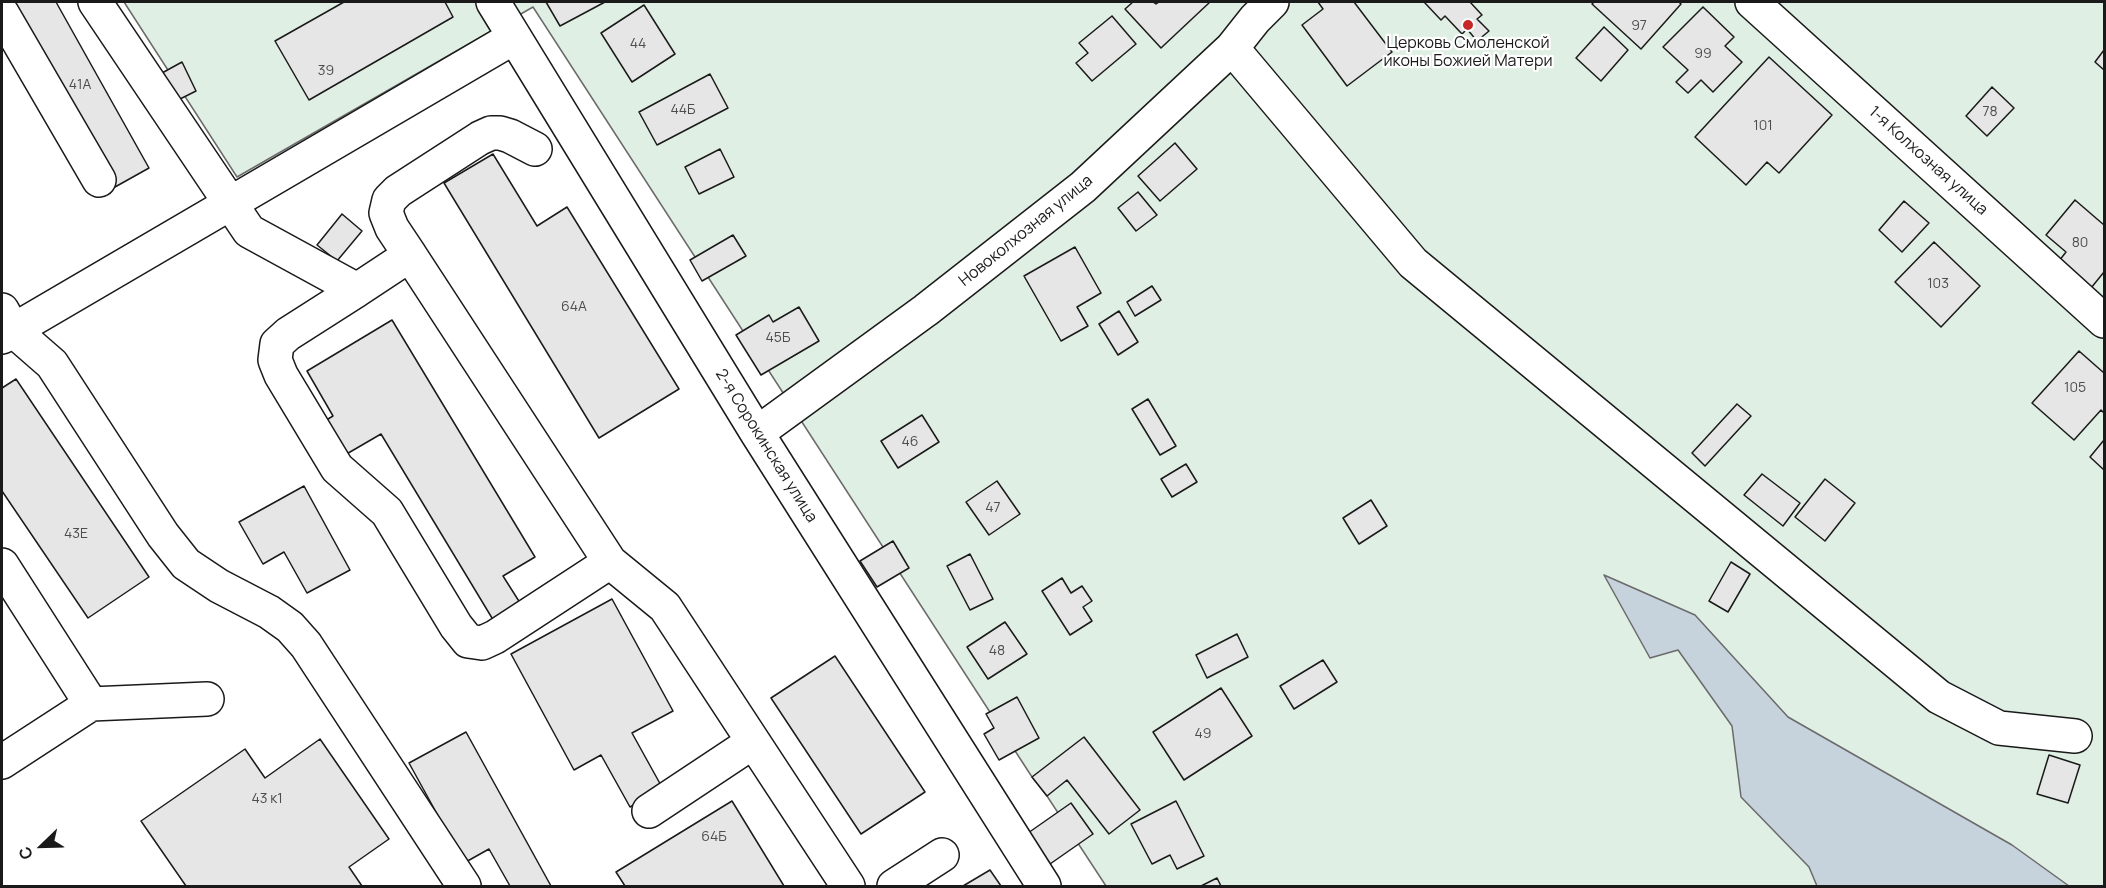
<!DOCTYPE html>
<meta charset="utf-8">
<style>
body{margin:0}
#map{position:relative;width:2106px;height:888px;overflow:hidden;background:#fff;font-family:Manrope,sans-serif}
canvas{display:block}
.frame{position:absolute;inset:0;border:3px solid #1a1a1a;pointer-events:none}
.north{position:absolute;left:12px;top:816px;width:60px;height:60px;-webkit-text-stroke:4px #fff;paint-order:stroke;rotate:247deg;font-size:16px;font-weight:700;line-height:24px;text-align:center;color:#1a1a1a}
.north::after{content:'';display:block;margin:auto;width:21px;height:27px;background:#1a1a1a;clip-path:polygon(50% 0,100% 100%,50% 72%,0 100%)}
</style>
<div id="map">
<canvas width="2106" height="888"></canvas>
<div class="frame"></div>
<div class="north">С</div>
</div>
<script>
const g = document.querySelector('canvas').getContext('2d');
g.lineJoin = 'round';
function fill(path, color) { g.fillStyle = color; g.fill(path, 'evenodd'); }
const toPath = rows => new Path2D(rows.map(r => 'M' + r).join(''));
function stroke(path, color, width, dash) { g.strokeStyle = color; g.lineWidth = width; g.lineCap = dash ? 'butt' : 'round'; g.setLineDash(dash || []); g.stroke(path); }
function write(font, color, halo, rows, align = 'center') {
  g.font = font + ' Manrope,sans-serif'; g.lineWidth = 4.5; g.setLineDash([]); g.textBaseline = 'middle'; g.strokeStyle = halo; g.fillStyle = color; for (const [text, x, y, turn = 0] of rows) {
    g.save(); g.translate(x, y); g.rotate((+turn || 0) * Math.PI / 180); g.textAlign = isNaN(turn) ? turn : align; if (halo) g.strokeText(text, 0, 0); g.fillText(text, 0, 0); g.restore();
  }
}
const green = toPath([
 [124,2,2104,2,2104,886,1106,886,1047,796,1032,777,533,7,237,177,124,2]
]);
fill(green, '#e0efe3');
stroke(green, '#6a6a6a', 1.5);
const water = toPath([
 [1604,575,1695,615,1788,717,2012,845,2069,886,1817,886,1809,867,1741,797,1732,726,1678,650,1650,658,1604,575]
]);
fill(water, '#c6d2dc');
stroke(water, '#6a6a6a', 1.5);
const building = toPath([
 [11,2,56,2,149,168,115,187,11,2],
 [344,2,445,2,453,17,309,100,275,41,344,2],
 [546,2,605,2,560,26,546,2],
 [1133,2,1153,2,1156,4,1159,2,1210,2,1161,48,1125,9,1133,2],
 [1318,2,1354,2,1392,52,1347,86,1302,25,1323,9,1318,2],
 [1424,2,1470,2,1482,15,1477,19,1489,31,1477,41,1467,29,1462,34,1445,16,1441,20,1424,2],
 [1594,2,1679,2,1681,4,1641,49,1592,4,1594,2],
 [644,5,675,54,632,82,601,33,644,5],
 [1703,7,1734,37,1725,46,1742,62,1713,92,1701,80,1688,93,1676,82,1688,70,1663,47,1703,7],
 [1112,16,1136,44,1092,81,1076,63,1088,53,1079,43,1112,16],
 [1604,27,1628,50,1601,81,1576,58,1604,27],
 [2104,50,2104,70,2095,62,2104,50],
 [1769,57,1832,115,1779,173,1767,162,1746,185,1695,137,1769,57],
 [182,62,196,91,176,101,162,73,182,62],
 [710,74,728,108,657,145,639,112,710,74],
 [1992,87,2014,108,1987,136,1966,116,1992,87],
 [1175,143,1197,169,1160,201,1138,176,1175,143],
 [720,149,734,177,699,194,685,167,720,149],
 [493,154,537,226,567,207,679,389,599,438,444,183,493,154],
 [1138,192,1157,215,1136,231,1118,208,1138,192],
 [2075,200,2104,225,2104,272,2091,288,2059,261,2066,252,2046,235,2075,200],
 [1904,201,1929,223,1902,252,1879,230,1904,201],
 [342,214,362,231,337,261,317,245,342,214],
 [733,235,746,256,702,281,690,260,733,235],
 [1934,242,1980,286,1941,327,1895,282,1934,242],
 [1075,247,1101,293,1077,307,1088,326,1061,341,1024,276,1075,247],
 [1152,286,1161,300,1135,316,1127,302,1152,286],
 [799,307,819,341,761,375,736,335,769,315,773,322,799,307],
 [1119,311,1138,342,1118,355,1099,324,1119,311],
 [392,320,535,557,503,576,522,606,495,623,381,434,338,459,318,425,333,416,307,371,392,320],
 [2079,351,2104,373,2104,413,2101,410,2074,440,2032,403,2079,351],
 [16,379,149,577,88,618,2,491,2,388,16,379],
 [1148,399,1176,446,1160,455,1132,409,1148,399],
 [1737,404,1751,416,1705,466,1692,453,1737,404],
 [922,415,939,442,898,468,881,441,922,415],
 [2104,440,2104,470,2090,457,2104,440],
 [1186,464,1197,482,1172,497,1161,479,1186,464],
 [1762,474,1800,503,1783,526,1744,495,1762,474],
 [1825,479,1855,503,1825,541,1795,517,1825,479],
 [997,481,1020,514,989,535,966,502,997,481],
 [304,486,350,570,307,593,284,552,263,564,239,522,304,486],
 [1371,500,1387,526,1359,544,1343,518,1371,500],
 [893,541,909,568,877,587,860,561,893,541],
 [970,554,993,599,970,610,947,566,970,554],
 [1731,562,1750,574,1728,612,1709,601,1731,562],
 [1062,578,1071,593,1082,586,1092,601,1083,607,1092,621,1070,635,1042,591,1062,578],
 [612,599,673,711,632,733,663,789,630,807,601,755,574,770,511,654,612,599],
 [1005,622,1027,654,988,679,967,647,1005,622],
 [1237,634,1248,657,1207,678,1196,655,1237,634],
 [835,656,925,792,861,834,771,698,835,656],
 [1323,660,1337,682,1294,709,1280,686,1323,660],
 [1221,688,1252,736,1184,780,1153,732,1221,688],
 [1017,697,1039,738,999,760,984,734,994,728,986,714,1017,697],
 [466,732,551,886,510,886,489,849,464,863,409,763,466,732],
 [1084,737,1140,810,1109,834,1067,780,1047,796,1032,777,1084,737],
 [320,739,389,839,349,867,362,886,186,886,141,821,245,749,265,778,320,739],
 [2049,755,2080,765,2068,803,2037,794,2049,755],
 [732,801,784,886,625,886,616,872,732,801],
 [1176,801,1204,856,1177,869,1170,855,1152,864,1131,824,1176,801],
 [1071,803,1093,834,1050,864,1028,833,1071,803],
 [990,870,1001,886,963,886,990,870],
 [1217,878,1221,886,1201,886,1217,878]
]);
fill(building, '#e6e6e6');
stroke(building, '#1a1a1a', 1.5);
const minor = toPath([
 [95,2,249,231,357,290,410,255,392,228,386,213,389,200,398,191,480,138,491,133,500,133,510,136,535,149],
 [493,2,757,433,1044,886],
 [1752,2,2104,321],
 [2,13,99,180],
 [1232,48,1413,263,1939,697,1999,728,2075,736],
 [410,255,610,562,665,607,848,886],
 [357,290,288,334,277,344,275,360,281,375,337,468,387,512,456,626,468,641,482,643,495,637,610,562],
 [2,310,13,330,52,364,163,535,186,564,219,586,269,612,290,627,306,645,464,886],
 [2,337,513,38],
 [757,433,926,310,1083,187,1232,48,1255,19,1272,2],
 [2,565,91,704],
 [2,762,91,704,207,699],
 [649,811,753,742],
 [894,886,942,855]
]);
stroke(minor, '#1a1a1a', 36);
stroke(minor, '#fff', 33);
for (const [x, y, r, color] of [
 [1468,25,6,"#c62828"]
]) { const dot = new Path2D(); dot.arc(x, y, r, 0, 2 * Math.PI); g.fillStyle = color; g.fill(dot); stroke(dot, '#fff', 2); }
write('14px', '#4d4d4d', null, [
 ["97",1639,26],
 ["44",638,44],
 ["99",1703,54],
 ["39",326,71],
 ["41А",80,85],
 ["44Б",683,110],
 ["78",1990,112],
 ["101",1763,126],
 ["80",2080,243],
 ["103",1938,284],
 ["64А",574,307],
 ["45Б",778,338],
 ["105",2075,388],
 ["46",910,442],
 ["47",993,508],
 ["43Е",76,534],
 ["48",997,651],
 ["49",1203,734],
 ["43 к1",267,799],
 ["64Б",714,837]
]);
write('16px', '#1a1a1a', '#fff', [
 ["Церковь Смоленской",1468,44],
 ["иконы Божией Матери",1468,62]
]);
write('16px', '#1a1a1a', '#fff', [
 ["1-я Колхозная улица",1928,161,42],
 ["Новоколхозная улица",1026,231,-39],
 ["2-я Сорокинская улица",766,446,58]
]);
</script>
